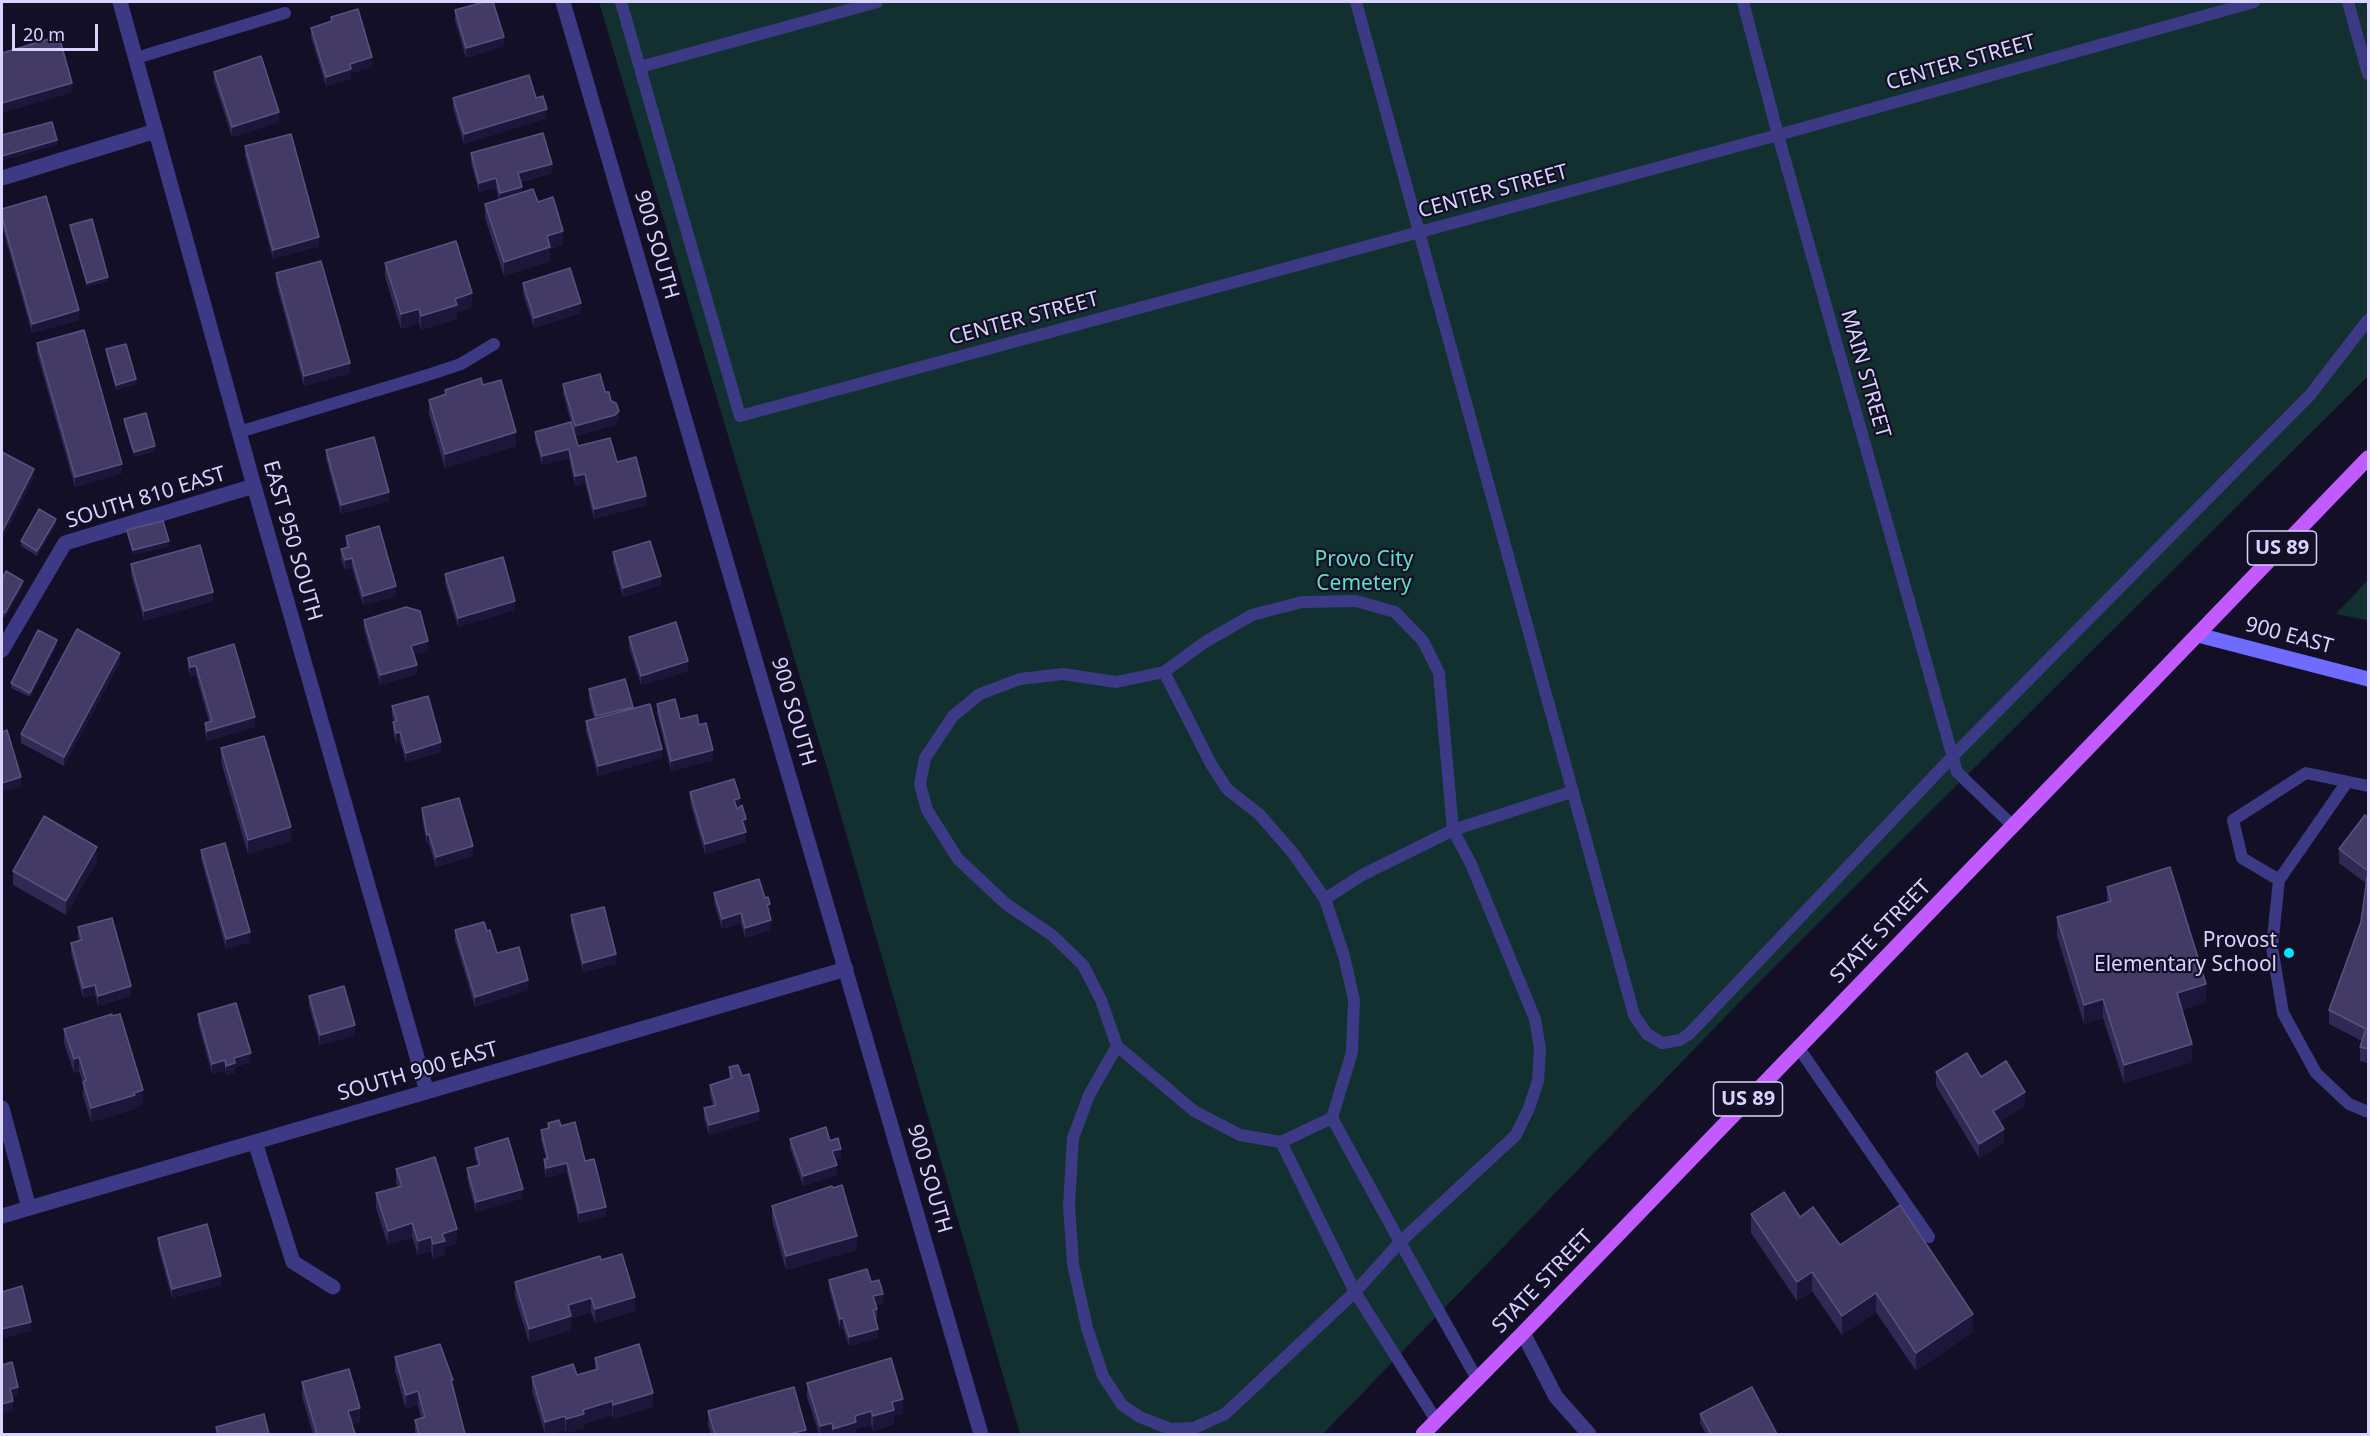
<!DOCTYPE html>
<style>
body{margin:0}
#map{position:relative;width:2370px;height:1436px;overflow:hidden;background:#130f26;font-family:"Noto Sans",sans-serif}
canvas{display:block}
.frame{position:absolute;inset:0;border:3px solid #d9d4ff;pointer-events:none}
.scale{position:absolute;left:12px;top:24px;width:86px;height:27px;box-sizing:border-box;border:3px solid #d9d4ff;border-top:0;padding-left:8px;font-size:18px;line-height:21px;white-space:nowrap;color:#d9d4ff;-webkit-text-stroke:4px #130f26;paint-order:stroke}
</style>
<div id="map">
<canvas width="2370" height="1436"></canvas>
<div class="frame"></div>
<div class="scale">20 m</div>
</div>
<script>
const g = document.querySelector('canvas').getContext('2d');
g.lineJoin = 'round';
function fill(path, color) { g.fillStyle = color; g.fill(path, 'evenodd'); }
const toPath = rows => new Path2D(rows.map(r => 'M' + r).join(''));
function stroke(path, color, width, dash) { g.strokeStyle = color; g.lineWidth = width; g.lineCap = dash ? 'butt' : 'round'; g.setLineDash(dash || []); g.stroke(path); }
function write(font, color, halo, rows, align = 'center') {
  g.font = font + ' "Noto Sans",sans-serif'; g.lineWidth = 4.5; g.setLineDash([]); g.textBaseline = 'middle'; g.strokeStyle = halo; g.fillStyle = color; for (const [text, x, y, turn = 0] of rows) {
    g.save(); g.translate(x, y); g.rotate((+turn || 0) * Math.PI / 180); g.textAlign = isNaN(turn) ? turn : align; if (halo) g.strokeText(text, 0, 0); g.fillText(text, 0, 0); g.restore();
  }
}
fill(toPath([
 [599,2,2368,2,2368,376,1755,986,1323,1434,1020,1434,830,778],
 [2368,580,2368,620,2336,614]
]), '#12302f');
stroke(toPath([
 [621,2,740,416,1778,135,2254,2],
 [1356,2,1634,1015,1647,1034,1662,1043,1680,1040,1689,1034,1953,756,2310,395,2368,320],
 [1743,2,1778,135,1957,772,2013,826],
 [2348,2,2368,74],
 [136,58,285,13],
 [640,67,877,2],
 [239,432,431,374,461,364,494,344],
 [2347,782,2279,880,2272,947,2283,1013,2316,1073,2349,1104,2368,1112],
 [2279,880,2242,858,2233,820,2306,773,2368,786],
 [1325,899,1362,875,1453,830,1571,792],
 [1117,1046,1089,1095,1073,1138,1069,1206,1073,1264,1087,1328,1103,1376,1122,1405,1140,1417,1170,1429,1194,1428,1225,1414,1355,1292,1400,1242,1332,1118,1352,1052,1354,1000,1344,956,1325,899,1293,853,1259,814,1227,789,1211,764,1164,672],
 [1798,1047,1929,1237],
 [1332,1118,1281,1142,1240,1135,1194,1111,1117,1046,1101,1000,1083,965,1052,935,1006,904,958,859,927,810,920,784,925,758,953,716,980,694,1020,679,1063,674,1116,682,1164,672,1205,642,1252,615,1302,602,1356,601,1395,612,1423,641,1439,673,1453,830,1471,864,1535,1019,1540,1049,1538,1081,1529,1108,1516,1135,1400,1242,1477,1379],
 [1281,1142,1355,1292,1436,1420]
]), '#3d3a85', 12);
stroke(toPath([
 [120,2,254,486,427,1092],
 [2,178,156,131],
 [2,650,65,543,254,486],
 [2,1108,29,1208],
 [255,1142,293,1262,333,1287],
 [2,1216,846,969],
 [1523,1333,1556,1397,1589,1434]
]), '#3d3a85', 15);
stroke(toPath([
 [563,2,981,1434]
]), '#3d3a85', 15);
stroke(toPath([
 [2198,635,2368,679]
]), '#6f6bff', 15);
stroke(toPath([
 [1423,1434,1523,1333,2368,458]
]), '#c25bff', 15);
fill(toPath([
 [455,10,504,46,466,58,455,20],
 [331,17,372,67,351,73,351,79,326,86,311,37,311,28,331,22],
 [214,72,279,122,232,137,214,81],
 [453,98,536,98,547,118,464,144,453,108],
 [245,146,319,246,273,259,245,156],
 [471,153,552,173,521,182,522,192,538,202,563,245,550,249,550,261,504,276,485,218,485,204,499,200,496,188,479,192,471,163],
 [2,209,79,320,32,333,2,226],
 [70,225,108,281,87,287,70,229],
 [385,263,472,307,457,312,457,319,421,330,419,323,401,329,385,277],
 [276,273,350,373,304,386,276,283],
 [523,283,581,313,534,328,523,293],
 [37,343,122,473,75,487,37,353],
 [106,349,136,384,116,390,106,354],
 [563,384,605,392,611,401,619,420,615,425,575,436,578,446,617,462,646,505,594,519,585,483,575,486,569,458,542,465,535,441,535,432,571,422,563,393],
 [483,385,516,446,445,468,429,414,429,400,445,395,445,390],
 [124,419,155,451,134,457,124,424],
 [326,450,389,501,341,514,326,459],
 [56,524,37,556,21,546,21,541],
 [127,530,169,546,133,555,127,535],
 [346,536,396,596,363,605,352,568,345,570,341,559,341,549,346,548],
 [613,552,661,585,623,597,613,562],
 [131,564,213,601,144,621,131,574],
 [445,574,515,610,458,627,445,583],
 [2,579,23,586,5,618,2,616],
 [364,620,428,651,414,655,417,674,380,685,364,629],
 [629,637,688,671,641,685,629,647],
 [57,645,30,697,11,688,11,683],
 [188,658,255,727,207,741,205,733,205,723,209,722,196,675,190,677,188,667],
 [120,662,64,766,21,743,21,734],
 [589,689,633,709,662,758,598,776,586,731,586,721,594,719,589,699],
 [657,704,680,719,699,725,713,760,671,771,657,714],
 [392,706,441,752,406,762,400,742,396,743,393,731,393,722,394,722,392,716],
 [221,748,291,841,248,854,221,762],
 [690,792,740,807,746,828,745,828,746,842,705,854,690,802],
 [422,808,473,856,436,867,429,844,427,845,422,818],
 [2368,818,2368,1063,2360,1061,2360,1047,2362,1041,2329,1024,2329,1010,2361,922,2367,884,2339,863,2339,849],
 [201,850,250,942,226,949,201,859],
 [97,861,66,915,13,885,13,871],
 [2107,887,2206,1002,2182,1010,2192,1062,2124,1083,2103,1018,2084,1024,2057,936,2057,917,2107,902],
 [714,893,765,898,770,913,769,914,771,930,745,938,741,923,722,929,714,902],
 [571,915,616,964,583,972,571,924],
 [78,927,131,996,98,1006,95,994,83,998,71,953,71,943,79,941,78,937],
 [455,930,487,931,497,953,528,990,475,1007,455,940],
 [309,996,355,1035,320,1045,309,1006],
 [198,1014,251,1062,235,1067,235,1073,226,1075,225,1070,212,1074,198,1023],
 [64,1029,143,1104,135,1107,135,1109,91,1122,83,1096,83,1083,79,1071,74,1073,64,1043],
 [729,1067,742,1076,759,1120,709,1135,704,1118,704,1108,713,1106,710,1094,710,1085,729,1079],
 [1936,1072,1981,1077,2025,1106,2000,1121,2004,1143,1979,1158,1936,1086],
 [548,1123,561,1126,585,1161,606,1216,579,1223,567,1172,546,1178,544,1168,544,1159,546,1159,541,1140,541,1130,548,1129],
 [790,1139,830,1141,841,1158,835,1160,837,1175,803,1186,790,1148],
 [475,1148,523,1198,476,1212,467,1178,467,1168,477,1165,475,1157],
 [396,1169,457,1243,445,1247,445,1255,433,1259,431,1251,418,1255,412,1237,388,1245,376,1208,376,1193,398,1187,396,1183],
 [772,1206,857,1250,786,1270,772,1220],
 [1751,1214,1800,1217,1840,1245,1973,1332,1916,1371,1876,1312,1842,1335,1812,1291,1797,1301,1751,1233],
 [158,1238,221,1285,172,1298,158,1247],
 [601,1260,635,1311,595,1323,591,1312,571,1318,571,1330,529,1343,515,1296,515,1282],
 [829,1280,871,1282,883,1303,875,1305,877,1309,877,1319,876,1319,878,1338,849,1346,843,1328,840,1329,829,1289],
 [395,1357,453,1387,465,1434,415,1434,415,1420,421,1418,418,1405,406,1409,395,1371],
 [595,1358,653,1407,613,1419,612,1415,584,1424,584,1428,566,1433,565,1430,549,1434,545,1434,532,1391,532,1377,577,1375,595,1370],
 [302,1382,360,1422,352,1424,355,1434,313,1434,302,1396],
 [807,1383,903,1413,894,1416,894,1424,873,1431,871,1425,856,1429,856,1434,819,1434,807,1397],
 [708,1411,806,1434,711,1434,708,1425],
 [1700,1414,1777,1434,1706,1434,1700,1423]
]), '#312854');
fill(toPath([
 [504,37,504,46,466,58,466,48],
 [372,57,372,67,351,73,351,79,326,86,326,77,350,64],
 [72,83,72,93,2,113,2,103],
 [547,109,547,118,464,144,464,134],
 [279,112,279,122,232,137,232,127],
 [57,140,57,145,2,161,2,156],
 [552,164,552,173,518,182,518,173],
 [496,178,496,188,479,192,479,183],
 [522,187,522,196,500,203,500,193],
 [563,231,563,245,550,249,550,261,504,276,504,262,547,236],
 [319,237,319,246,273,259,273,250],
 [108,277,108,281,87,287,87,283],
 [472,293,472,307,457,312,457,319,421,330,421,316,455,299],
 [581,303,581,313,534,328,534,318],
 [419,309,419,323,401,329,401,314],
 [79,310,79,320,32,333,32,324],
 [350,363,350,373,304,386,304,376],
 [136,379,136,384,116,390,116,385],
 [619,411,619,420,615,425,575,436,575,426],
 [516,432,516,446,445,468,445,454],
 [155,446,155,451,134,457,134,452],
 [569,449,569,458,542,465,542,456],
 [122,464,122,473,75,487,75,477],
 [34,469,34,478,2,541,2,532],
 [585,474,585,483,575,486,575,476],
 [389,492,389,501,341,514,341,505],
 [646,496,646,505,594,519,594,509],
 [56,519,56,524,37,556,37,551],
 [169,541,169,546,133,555,133,550],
 [352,558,352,568,345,570,345,560],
 [661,576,661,585,623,597,623,588],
 [23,581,23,586,5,618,5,613],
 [396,586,396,596,363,605,363,596],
 [213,592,213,601,144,621,144,611],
 [515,601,515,610,458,627,458,618],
 [57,640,57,645,30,697,30,693],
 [428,641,428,651,411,656,411,646],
 [120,653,120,662,64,766,64,757],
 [688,661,688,671,641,685,641,676],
 [417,665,417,674,380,685,380,675],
 [196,666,196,675,190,677,190,667],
 [633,707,633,716,596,726,596,716],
 [255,717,255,727,207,741,207,731],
 [400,732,400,742,396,743,396,733],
 [441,742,441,752,406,762,406,753],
 [662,749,662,758,598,776,598,766],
 [713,750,713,760,671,771,671,761],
 [21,777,21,787,2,792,2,783],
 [740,798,740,808,734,809,734,800],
 [746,819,746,828,742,829,742,820],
 [291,827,291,841,248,854,248,840],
 [746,832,746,842,705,854,705,844],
 [429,834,429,844,427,845,427,835],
 [473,846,473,856,436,867,436,857],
 [97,847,97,861,66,915,66,901],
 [770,904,770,913,767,915,767,905],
 [741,913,741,923,722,929,722,919],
 [771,920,771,930,745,938,745,928],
 [250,932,250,942,226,949,226,939],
 [616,954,616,964,583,972,583,963],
 [528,980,528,990,475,1007,475,997],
 [2206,984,2206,1002,2177,1012,2177,993],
 [95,985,95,994,83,998,83,988],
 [131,986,131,996,98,1006,98,996],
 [2103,999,2103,1018,2084,1024,2084,1005],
 [355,1025,355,1035,320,1045,320,1035],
 [2192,1044,2192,1062,2124,1083,2124,1065],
 [251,1053,251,1062,235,1067,235,1073,226,1075,226,1066,234,1058],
 [79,1057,79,1071,74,1073,74,1059],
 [225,1060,225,1070,212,1074,212,1064],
 [143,1090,143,1104,135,1107,135,1109,91,1122,91,1108],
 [2025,1092,2025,1106,1993,1125,1993,1111],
 [759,1111,759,1120,709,1135,709,1125],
 [2004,1129,2004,1143,1979,1158,1979,1144],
 [841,1149,841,1158,832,1161,832,1151],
 [567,1163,567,1172,546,1178,546,1168],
 [837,1165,837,1175,803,1186,803,1176],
 [523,1189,523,1198,476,1212,476,1202],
 [606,1207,606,1216,579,1223,579,1213],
 [412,1223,412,1237,388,1245,388,1231],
 [457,1229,457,1243,445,1247,445,1255,433,1259,433,1244,442,1234],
 [857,1236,857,1250,786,1270,786,1256],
 [431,1237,431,1251,418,1255,418,1241],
 [1812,1272,1812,1291,1797,1301,1797,1282],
 [221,1276,221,1285,172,1298,172,1289],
 [1876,1293,1876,1312,1842,1335,1842,1316],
 [883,1294,883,1303,873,1306,873,1296],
 [635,1297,635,1311,595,1323,595,1309],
 [591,1298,591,1312,571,1318,571,1330,529,1343,529,1329,568,1305],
 [1973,1314,1973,1332,1916,1371,1916,1353],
 [843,1318,843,1328,840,1329,840,1319],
 [31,1322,31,1331,2,1339,2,1329],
 [878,1329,878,1338,849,1346,849,1337],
 [18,1387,18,1396,10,1398,10,1389],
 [418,1391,418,1405,406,1409,406,1395],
 [653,1393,653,1407,613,1419,613,1405],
 [903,1399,903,1413,894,1416,894,1424,873,1431,873,1416,892,1402],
 [13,1401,13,1411,2,1414,2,1404],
 [612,1401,612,1415,584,1424,584,1428,566,1433,566,1419,583,1410],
 [360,1408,360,1422,348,1425,348,1411],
 [871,1411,871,1425,856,1429,856,1434,833,1434,833,1429,855,1416],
 [565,1416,565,1430,549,1434,545,1434,545,1422],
 [832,1423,832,1434,820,1434,820,1426],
 [806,1430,806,1434,793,1434,793,1433]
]), '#1d163a');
const building = toPath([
 [484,2,493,2,504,37,466,48,455,10,484,2],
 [358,9,372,57,350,64,351,69,326,77,311,28,332,21,331,17,358,9],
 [59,36,72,83,2,103,2,53,59,36],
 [261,56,279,112,232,127,214,72,261,56],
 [529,75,536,98,543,96,547,109,464,134,453,98,529,75],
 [52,122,57,140,2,156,2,135,52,122],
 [543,133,552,164,518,173,522,187,500,193,496,178,479,183,471,153,543,133],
 [291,134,319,237,273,250,245,146,291,134],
 [533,189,538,202,553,197,563,231,547,236,550,247,504,262,485,204,533,189],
 [46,196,79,310,32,324,2,217,2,209,46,196],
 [92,219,108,277,87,283,70,225,92,219],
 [456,241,472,293,455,299,457,305,421,316,419,309,401,314,385,263,456,241],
 [321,261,350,363,304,376,276,273,321,261],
 [570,268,581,303,534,318,523,283,570,268],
 [84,330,122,464,75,477,37,343,84,330],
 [126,344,136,379,116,385,106,349,126,344],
 [600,374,605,392,609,392,611,401,616,403,619,411,615,415,575,426,563,384,600,374],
 [481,378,483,385,501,380,516,432,445,454,429,400,446,394,445,390,481,378],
 [146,413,155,446,134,452,124,419,146,413],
 [571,422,578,446,610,438,617,462,636,457,646,496,594,509,585,474,575,476,569,449,542,456,535,432,571,422],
 [374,437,389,492,341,505,326,450,374,437],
 [2,452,34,469,2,532,2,452],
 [39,509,56,519,37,551,21,541,39,509],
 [163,521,169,541,133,550,127,530,163,521],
 [379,526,396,586,363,596,352,558,345,560,341,549,349,547,346,536,379,526],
 [650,541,661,576,623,588,613,552,650,541],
 [200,545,213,592,144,611,131,564,200,545],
 [503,557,515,601,458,618,445,574,503,557],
 [6,571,23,581,5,613,2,611,2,579,6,571],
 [406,607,420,611,428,641,411,646,417,665,380,675,364,620,406,607],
 [676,622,688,661,641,676,629,637,676,622],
 [77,629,120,653,64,757,21,734,77,629],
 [38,630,57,640,30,693,11,683,38,630],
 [234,644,255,717,207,731,205,723,212,721,196,666,190,667,188,658,234,644],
 [625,679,633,707,596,716,589,689,625,679],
 [428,696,441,742,406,753,400,732,396,733,393,722,397,721,392,706,428,696],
 [675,699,680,719,697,715,699,725,706,723,713,750,671,761,657,704,675,699],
 [650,704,662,749,598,766,586,721,650,704],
 [7,730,21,777,2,783,2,732,7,730],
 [264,736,291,827,248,840,221,748,264,736],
 [734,779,740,798,734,800,737,809,742,805,746,819,742,820,746,832,705,844,690,792,734,779],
 [459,798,473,846,436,857,429,834,427,835,422,808,459,798],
 [2365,815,2368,818,2368,1049,2360,1047,2366,1029,2329,1010,2361,922,2368,871,2339,849,2365,815],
 [44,816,97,847,66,901,13,871,44,816],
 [225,843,250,932,226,939,201,850,225,843],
 [2170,867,2206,984,2177,993,2192,1044,2124,1065,2103,999,2084,1005,2057,917,2111,901,2107,887,2170,867],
 [759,879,765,898,768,897,770,904,767,905,771,920,745,928,741,913,722,919,714,893,759,879],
 [604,907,616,954,583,963,571,915,604,907],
 [112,918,131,986,98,996,95,985,83,988,71,943,82,940,78,927,112,918],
 [484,922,487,931,490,930,497,953,519,947,528,980,475,997,455,930,484,922],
 [344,986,355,1025,320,1035,309,996,344,986],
 [236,1003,251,1053,234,1058,235,1063,226,1066,225,1060,212,1064,198,1014,236,1003],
 [112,1014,112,1016,120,1014,143,1090,134,1093,135,1095,91,1108,83,1082,86,1080,79,1057,74,1059,64,1029,112,1014],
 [1967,1053,1981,1077,2006,1061,2025,1092,1993,1111,2004,1129,1979,1144,1936,1072,1967,1053],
 [738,1065,742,1076,749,1074,759,1111,709,1125,704,1108,716,1105,710,1085,732,1078,729,1067,738,1065],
 [559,1120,561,1126,575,1122,585,1161,594,1159,606,1207,579,1213,567,1163,546,1168,544,1159,548,1159,541,1130,549,1128,548,1123,559,1120],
 [826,1127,830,1141,838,1138,841,1149,832,1151,837,1165,803,1176,790,1139,826,1127],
 [508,1138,523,1189,476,1202,467,1168,480,1165,475,1148,508,1138],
 [435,1157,457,1229,442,1234,445,1241,433,1244,431,1237,418,1241,412,1223,388,1231,376,1193,402,1186,396,1169,435,1157],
 [842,1185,857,1236,786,1256,772,1206,832,1186,833,1188,842,1185],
 [1784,1192,1800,1217,1813,1207,1840,1245,1900,1205,1973,1314,1916,1353,1876,1293,1842,1316,1812,1272,1797,1282,1751,1214,1784,1192],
 [207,1224,221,1276,172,1289,158,1238,207,1224],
 [622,1254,635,1297,595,1309,591,1298,568,1305,571,1316,529,1329,515,1282,600,1256,601,1260,622,1254],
 [867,1269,871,1282,879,1280,883,1294,873,1296,877,1309,873,1310,878,1329,849,1337,843,1318,840,1319,829,1280,867,1269],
 [22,1286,31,1322,2,1329,2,1292,22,1286],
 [440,1344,453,1380,451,1380,465,1434,419,1434,415,1420,425,1417,418,1391,406,1395,395,1357,440,1344],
 [639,1344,653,1393,613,1405,612,1401,583,1410,584,1414,566,1419,565,1416,545,1422,532,1377,573,1364,577,1375,598,1369,595,1358,639,1344],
 [891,1358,903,1399,892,1402,894,1410,873,1416,871,1411,855,1416,856,1422,833,1429,832,1423,820,1426,807,1383,891,1358],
 [12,1362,18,1387,10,1389,13,1401,2,1404,2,1365,12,1362],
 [349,1369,360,1408,348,1411,355,1434,317,1434,302,1382,349,1369],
 [794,1387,806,1430,793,1433,793,1434,715,1434,708,1411,794,1387],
 [1752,1387,1777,1434,1711,1434,1700,1414,1752,1387],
 [264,1414,269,1434,218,1434,216,1427,264,1414]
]);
fill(building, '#433a66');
stroke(building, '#5a527e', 1.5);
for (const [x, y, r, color] of [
 [2289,953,6,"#00e5ff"]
]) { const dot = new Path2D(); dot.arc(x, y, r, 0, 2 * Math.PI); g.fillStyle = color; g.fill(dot); stroke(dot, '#130f26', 2); }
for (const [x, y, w] of [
 [2282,548,69],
 [1748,1099,69]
]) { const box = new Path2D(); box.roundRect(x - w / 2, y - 17, w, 34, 4.5); g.fillStyle = '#130f26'; g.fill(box); stroke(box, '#d9d4ff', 1.5); }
write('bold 20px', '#d9d4ff', null, [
 ["US 89",2282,548],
 ["US 89",1748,1099]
]);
write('21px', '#d9d4ff', '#130f26', [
 ["CENTER STREET",1961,63,-16],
 ["CENTER STREET",1493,192,-15],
 ["900 SOUTH",656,245,74],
 ["CENTER STREET",1024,319,-15],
 ["MAIN STREET",1865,374,74],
 ["SOUTH 810 EAST",146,498,-17],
 ["EAST 950 SOUTH",292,541,74],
 ["900 EAST",2289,636,15],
 ["900 SOUTH",793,712,74],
 ["STATE STREET",1881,932,-46],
 ["SOUTH 900 EAST",418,1072,-16],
 ["900 SOUTH",929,1179,74],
 ["STATE STREET",1543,1282,-46]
]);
write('21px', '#5fe0c0', '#130f26', [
 ["Provo City",1364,560],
 ["Cemetery",1364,584]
]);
write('21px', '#d9d4ff', '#130f26', [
 ["Provost",2277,941],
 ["Elementary School",2277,965]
], 'right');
</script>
